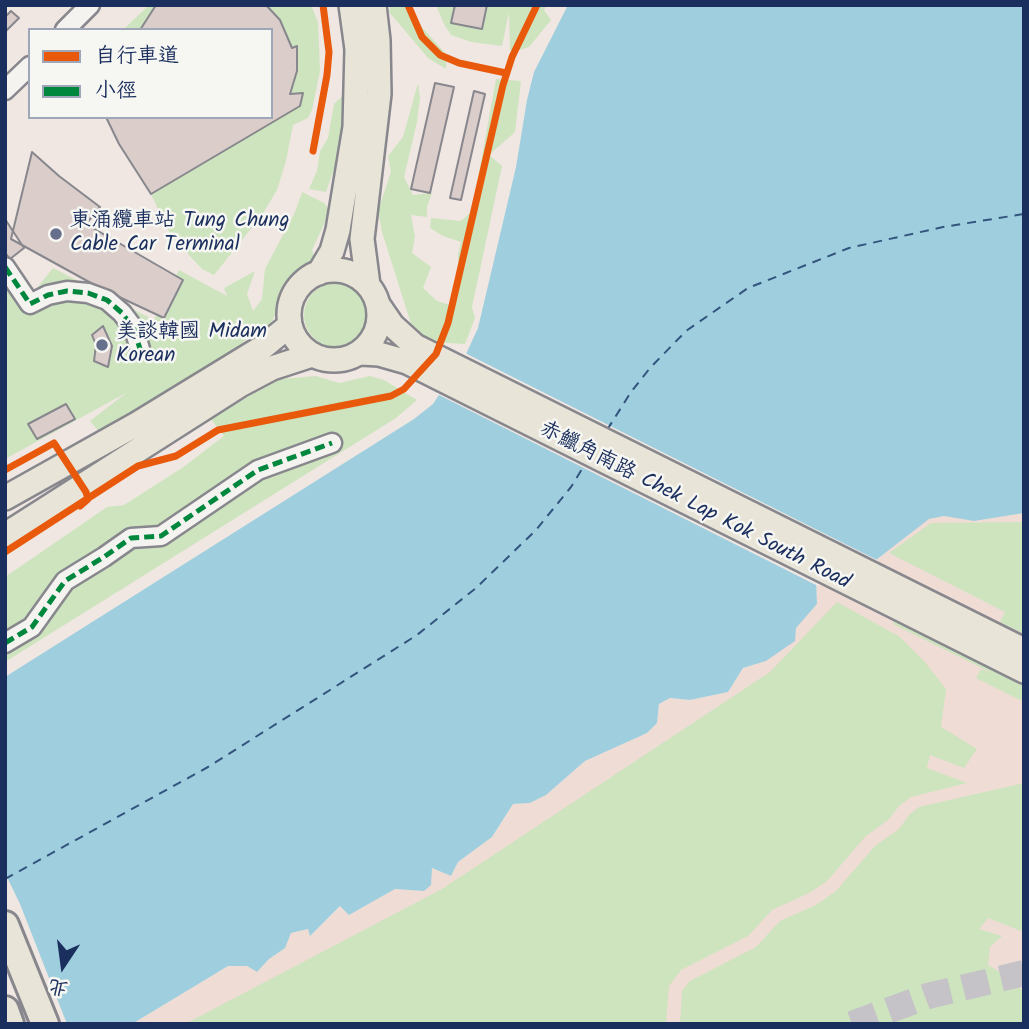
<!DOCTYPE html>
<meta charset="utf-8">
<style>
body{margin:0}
#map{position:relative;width:1029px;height:1029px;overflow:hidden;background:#f0e7e2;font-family:Kalam,"LXGW WenKai TC",sans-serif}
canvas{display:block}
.frame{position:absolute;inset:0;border:7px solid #1b2f5e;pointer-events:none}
.legend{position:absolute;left:28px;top:28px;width:245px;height:91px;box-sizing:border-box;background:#f6f6f2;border:2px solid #9ea6b7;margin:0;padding:9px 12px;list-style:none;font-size:21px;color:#1b2f5e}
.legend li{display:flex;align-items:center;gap:14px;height:35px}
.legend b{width:35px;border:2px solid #9ea6b7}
.north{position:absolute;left:28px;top:931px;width:70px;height:70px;-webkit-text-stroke:5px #f6f6f2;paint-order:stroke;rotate:193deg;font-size:19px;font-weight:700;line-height:28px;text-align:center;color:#1b2f5e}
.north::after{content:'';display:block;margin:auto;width:24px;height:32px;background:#1b2f5e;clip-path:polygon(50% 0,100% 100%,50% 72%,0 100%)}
</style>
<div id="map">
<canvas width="1029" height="1029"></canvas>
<div class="frame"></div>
<ul class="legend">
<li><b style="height:9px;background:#e8590c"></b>自行車道</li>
<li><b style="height:9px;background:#00873e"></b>小徑</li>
</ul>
<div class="north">北</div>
</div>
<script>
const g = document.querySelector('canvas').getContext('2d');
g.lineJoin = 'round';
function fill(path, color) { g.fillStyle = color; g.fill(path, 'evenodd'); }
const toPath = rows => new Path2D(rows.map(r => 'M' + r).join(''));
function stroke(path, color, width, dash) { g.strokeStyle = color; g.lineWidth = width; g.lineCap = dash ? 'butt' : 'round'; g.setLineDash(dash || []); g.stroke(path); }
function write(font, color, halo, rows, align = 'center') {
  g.font = font + ' Kalam,"LXGW WenKai TC",sans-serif'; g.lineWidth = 5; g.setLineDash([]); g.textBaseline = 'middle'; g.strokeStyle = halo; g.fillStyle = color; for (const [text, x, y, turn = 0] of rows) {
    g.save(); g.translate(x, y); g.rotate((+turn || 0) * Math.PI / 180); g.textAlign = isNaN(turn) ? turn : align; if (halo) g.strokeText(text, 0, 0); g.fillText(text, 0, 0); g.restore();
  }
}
fill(toPath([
 [1024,513,1024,1024,132,1024,228,966,247,966,257,972,269,959,285,948,291,933,309,929,310,936,341,906,349,915,395,889,424,891,432,868,451,876,458,862,492,837,513,804,530,803,546,795,585,761,647,733,657,723,659,704,670,698,690,700,728,692,743,668,766,661,817,604,816,579,876,560,928,519,944,515,974,521]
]), '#efdcd4');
fill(toPath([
 [149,5,311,5,318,22,320,71,312,110,308,118,293,125,286,161,277,190,262,215,214,275,202,269,172,237,161,217,154,200,104,117,271,117,271,30,123,30],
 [391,5,407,5,410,14,447,55,446,69,428,58,389,12],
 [436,5,547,5,544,10,551,20,529,47,513,52,510,50,509,12,502,46,471,42,451,35,444,24],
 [496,79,521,81,515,132,489,155,502,166,472,307,475,318,465,344,432,342,412,327,382,232,378,211,391,172,388,156,403,137,418,83,420,98,417,122,404,177,413,195,432,193,427,207,427,217,411,215,415,237,412,253,431,267,423,288,437,301,453,306,458,290,458,254,461,242,443,236,430,228,431,218,461,221,472,211],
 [352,87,347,132,326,192,309,189,317,171,320,151,328,138,334,104],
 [302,192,324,203,330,211,312,250,316,261,300,276,281,302,264,338,248,338,168,409,135,410,101,434,90,421,126,393,5,459,5,294,10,299,5,291,5,252,32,294,53,268,154,320,179,270,227,296,224,288,255,271,247,294,253,311,262,299,265,269,295,212],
 '304 315a32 32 0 1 1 64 0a32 32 0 1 1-64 0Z',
 [316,376,339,383,370,376,384,380,417,400,396,418,5,662,5,577,107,507,124,505,182,468,224,436,210,418,280,379],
 [1024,522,1024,634,1000,622,1005,612,889,553,931,523],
 [837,602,900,637,924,661,946,689,941,727,977,749,964,768,930,755,927,768,967,783,911,797,899,806,889,819,865,837,827,881,809,893,772,910,748,936,681,970,669,986,666,1024,185,1024,442,889,770,672],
 [894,621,1024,685,1024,702,976,678,981,669,996,675,893,624],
 [1024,783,1024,928,1021,931,988,918,979,929,1002,936,990,947,988,965,1015,981,1024,993,1024,1024,680,1024,682,991,690,981,756,947,780,921,816,905,836,891,875,846,899,829,909,815,919,807]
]), '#cde4bf');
fill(toPath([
 [568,5,1024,5,1024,513,974,521,944,516,929,519,876,560,816,579,817,604,796,628,795,641,766,661,743,668,728,692,690,700,670,698,659,704,657,723,647,733,585,761,546,795,530,803,513,804,492,837,458,862,451,876,432,868,431,885,424,891,395,889,349,915,340,906,310,936,308,929,291,933,285,948,269,959,257,972,247,966,228,966,132,1024,5,1024,5,677,414,419,433,404,466,354,478,328,516,167,527,100,534,72]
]), '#9fcfde');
fill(toPath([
 [463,352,879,561,820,582,820,587,437,394],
 [5,873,20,904,67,1024,5,1024]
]), '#f0e7e2');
stroke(toPath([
 [607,430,631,392,650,368,686,331,748,288,849,248,943,227,1024,214],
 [5,879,208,767,417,635,476,588,536,530,571,487,585,464]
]), '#33547e', 2, [9, 7]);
const building = toPath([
 [156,5,266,5,280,20,292,48,297,46,297,71,290,94,303,93,300,106,151,194,119,144,106,117,271,117,271,30,140,30,156,5],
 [455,5,487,5,482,29,451,23,455,5],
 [11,11,19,18,5,32,5,17,11,11],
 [435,83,454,87,430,193,411,189,435,83],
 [474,91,485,94,461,200,450,198,474,91],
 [32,152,59,176,100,207,86,224,183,280,164,318,100,288,11,239,32,152],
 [5,219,24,248,10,259,5,253,5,219],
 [103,326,112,346,108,367,94,361,96,345,92,335,103,326],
 [66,404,75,419,37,439,28,424,66,404]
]);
fill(building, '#dacdca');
stroke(building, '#87878d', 2);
stroke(toPath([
 [852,1024,928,996,1024,973]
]), '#c5c2c8', 26, [26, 13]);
const minor = toPath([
 [65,30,90,5],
 [5,90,30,66],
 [5,267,30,304,48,295,67,291,88,293,107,300,122,313,134,329,140,349],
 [5,643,32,627,65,581,104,557,131,538,161,536,258,470,332,443]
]);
const major = toPath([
 '289 315a45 45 0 1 1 90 0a45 45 0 1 1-90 0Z',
 [319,273,332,251,338,230,355,127,357,49,351,5],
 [368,285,362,239,379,94,378,40,374,5],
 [379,306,392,325,415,346,1024,650],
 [361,353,379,354,407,362,1024,671],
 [5,498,137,424,263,347,290,325],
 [5,535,240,385,272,368,312,355]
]);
const highway = toPath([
 [5,925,45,1024],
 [5,1010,10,1024]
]);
stroke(minor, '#87878d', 23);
stroke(major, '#87878d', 28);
stroke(highway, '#87878d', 32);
stroke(minor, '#f4f3f0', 18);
stroke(major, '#e8e4d7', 23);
stroke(highway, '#e8e4d7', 26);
stroke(toPath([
 [5,267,30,304,48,295,67,291,88,293,107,300,122,313,134,329,140,349],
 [5,643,32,627,65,581,104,557,131,538,161,536,258,470,332,443]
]), '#00873e', 5, [10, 5]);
stroke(toPath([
 [408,5,422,37,440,55,459,63,506,73],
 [313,151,327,75,329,52,323,5],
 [5,470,54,443,86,492,88,499,80,506],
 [5,552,138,466,176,456,218,430,391,396,404,389,436,354,448,323,503,85,512,57,537,5]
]), '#e8590c', 7);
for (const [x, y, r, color] of [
 [56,234,7,"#666f8c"],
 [102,345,7,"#666f8c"]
]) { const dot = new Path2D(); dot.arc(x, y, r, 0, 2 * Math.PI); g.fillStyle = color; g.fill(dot); stroke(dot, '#f6f6f2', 2.5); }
write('21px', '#1b2f5e', '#f6f6f2', [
 ["東涌纜車站 Tung Chung",70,222],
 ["Cable Car Terminal",70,246],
 ["美談韓國 Midam",116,333],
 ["Korean",116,357]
], 'left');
write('21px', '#1b2f5e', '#f6f6f2', [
 ["赤鱲角南路 Chek Lap Kok South Road",694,507,27]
]);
</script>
